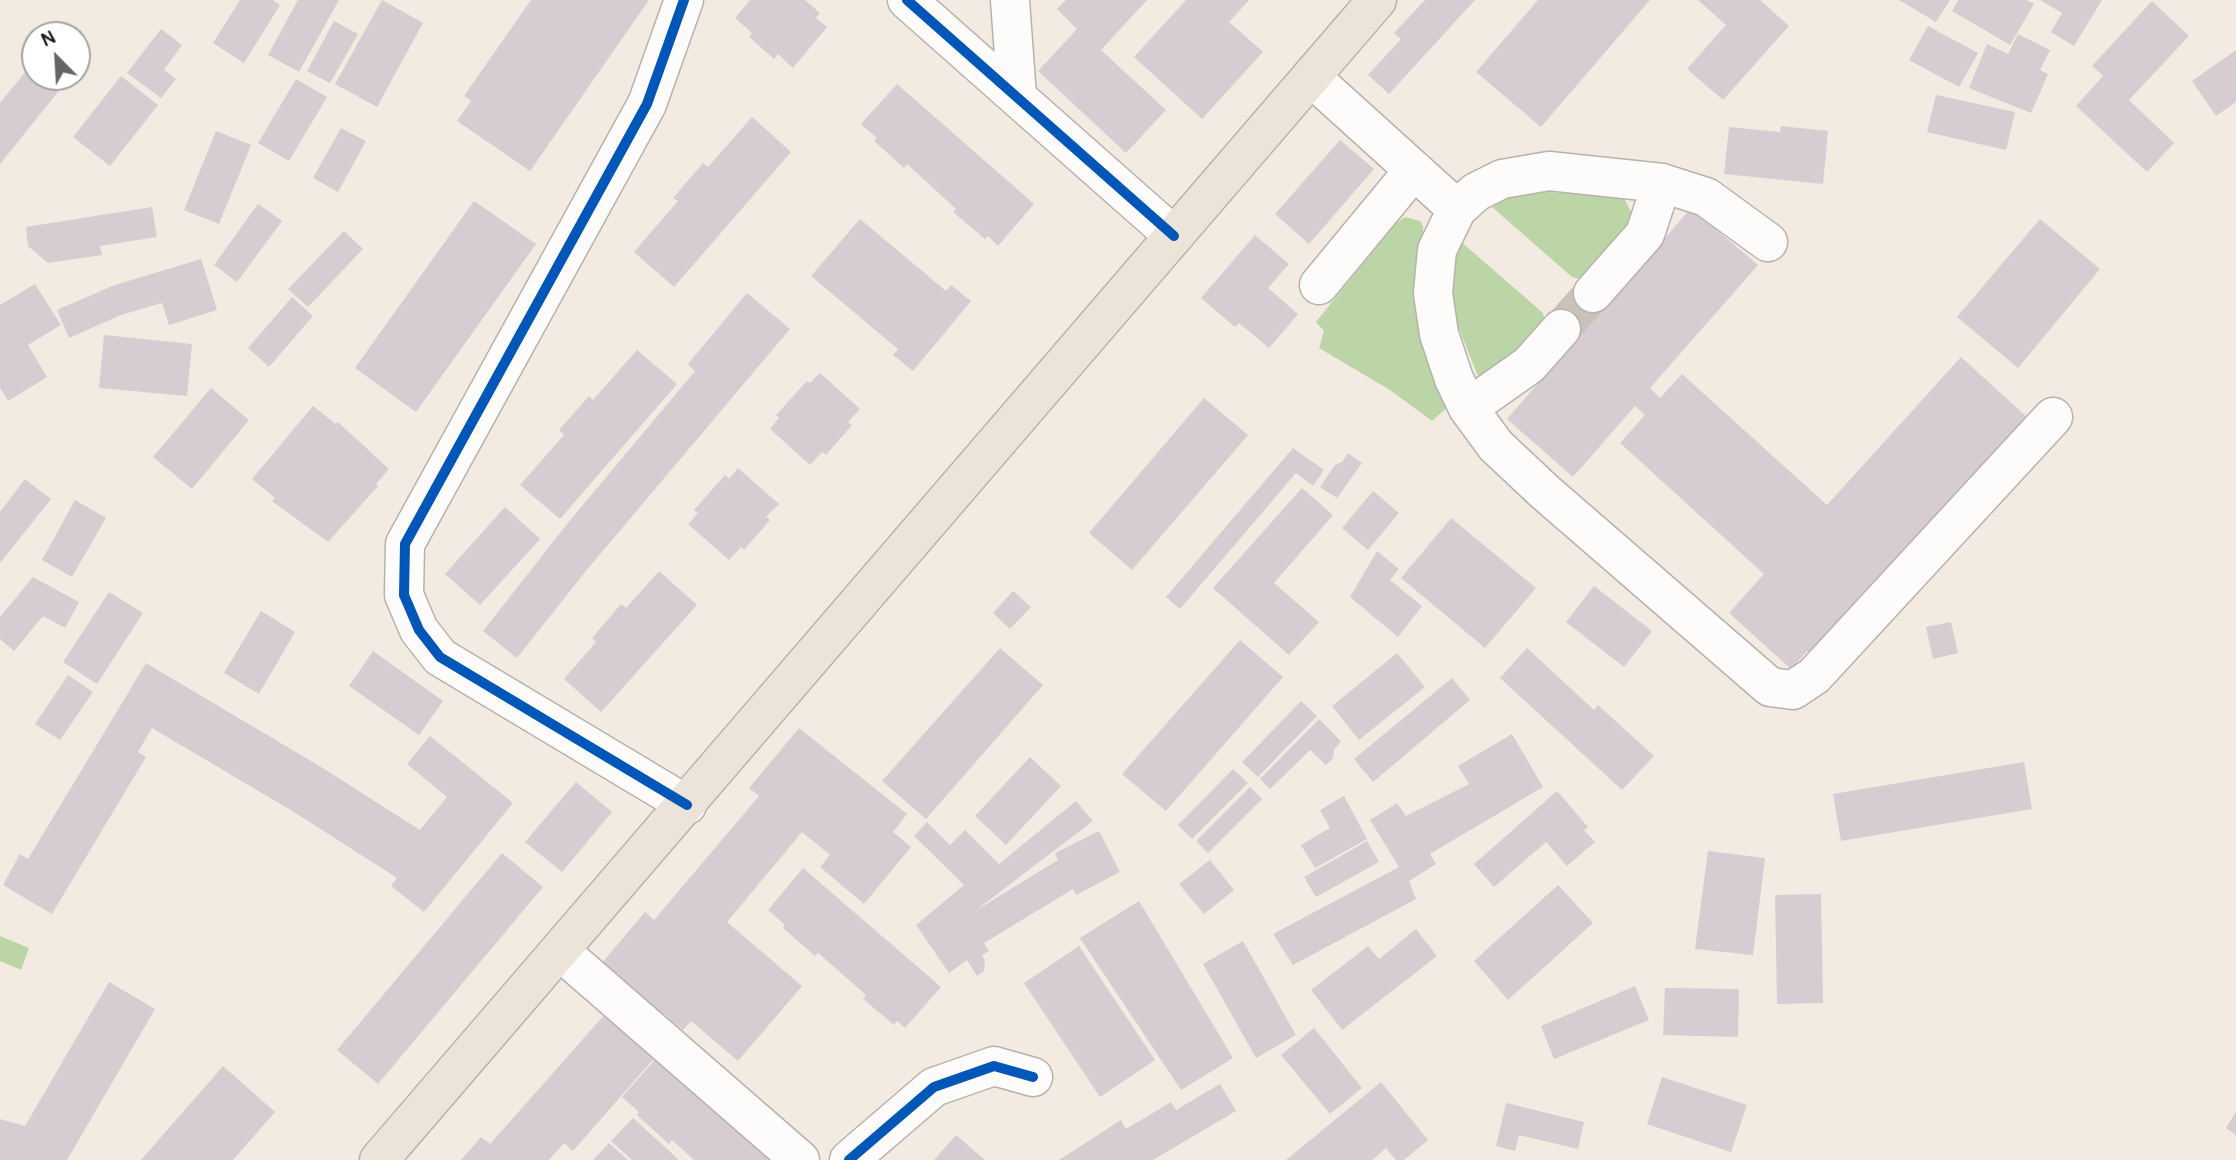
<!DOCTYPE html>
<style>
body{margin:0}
#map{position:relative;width:2236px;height:1160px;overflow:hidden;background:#f3ebe2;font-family:Pangolin,sans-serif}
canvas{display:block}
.north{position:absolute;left:21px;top:21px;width:70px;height:70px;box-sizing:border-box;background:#fff;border:2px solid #a4a4a4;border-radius:50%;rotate:336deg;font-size:19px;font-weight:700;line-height:28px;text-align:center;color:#1c1c1c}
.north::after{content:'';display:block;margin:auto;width:24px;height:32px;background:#676461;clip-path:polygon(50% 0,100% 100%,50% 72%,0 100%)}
</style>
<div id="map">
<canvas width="2236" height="1160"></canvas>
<div class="north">N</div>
</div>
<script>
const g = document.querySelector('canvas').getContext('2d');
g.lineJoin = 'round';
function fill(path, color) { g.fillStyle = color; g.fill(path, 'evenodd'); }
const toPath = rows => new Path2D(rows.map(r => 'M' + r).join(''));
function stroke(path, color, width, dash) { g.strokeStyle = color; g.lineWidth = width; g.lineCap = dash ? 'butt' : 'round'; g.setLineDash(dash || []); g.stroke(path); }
fill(toPath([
 [1528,191,1611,195,1625,200,1634,218,1583,280,1572,277,1492,207,1511,195],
 [1405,217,1420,221,1423,226,1423,249,1450,405,1432,421,1390,390,1319,348,1324,331,1316,322,1395,224],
 [1459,240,1543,313,1545,325,1481,384,1453,313,1449,269],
 [0,936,29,948,21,970,0,961]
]), '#bbd5a6');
fill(toPath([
 [240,0,273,0,280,5,244,63,213,43],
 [298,0,339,0,299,72,268,55],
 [382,0,423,23,377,107,335,84],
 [531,0,649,0,530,171,457,121,471,101,464,96],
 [750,0,805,0,820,13,816,18,827,27,793,68,778,54,774,59,749,37,752,33,735,18],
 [1066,0,1147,0,1101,50,1166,110,1126,153,1038,71,1077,29,1057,9],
 [1186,0,1249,0,1229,22,1263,52,1202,119,1134,57],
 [1425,0,1475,0,1389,94,1368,75,1401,39,1394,33],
 [1538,0,1650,0,1541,127,1476,72],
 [1698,0,1760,0,1789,26,1723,100,1687,69,1726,25],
 [1899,0,1950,0,1936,22],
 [1958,0,2027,0,2034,4,2010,45,1952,11],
 [2040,0,2102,0,2074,46,2051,32,2062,13],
 [2152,1,2189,36,2129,100,2174,143,2147,172,2076,106,2103,76,2092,66],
 [334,21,358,34,330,83,307,71],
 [1928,26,1978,53,1959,87,1909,60],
 [161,29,182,45,164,70,176,79,161,98,127,73],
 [2018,34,2050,50,2040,70,2048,74,2031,113,1969,88,1987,44,2008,54],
 [77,50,86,57,77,68],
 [2236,50,2236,102,2216,116,2192,81],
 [35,60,35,77,70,77,0,164,0,103],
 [121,76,158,105,110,166,73,137],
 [296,79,327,97,289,161,258,143],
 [897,84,1034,204,998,246,988,236,985,239,953,212,956,209,907,164,904,168,874,141,877,138,861,124],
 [1936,95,2015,112,2006,150,1927,132],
 [752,117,791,152,674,287,634,252,678,201,673,198,703,163,708,167],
 [1781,126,1828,131,1823,184,1724,174,1729,127,1780,132],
 [341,128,366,141,338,192,313,178],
 [216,131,251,145,219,224,184,210],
 [1340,140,1374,169,1309,244,1275,214],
 [474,201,536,244,416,412,355,368],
 [258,204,282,221,237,282,214,265],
 [152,207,157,237,100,246,102,255,48,263,28,246,26,227],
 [1691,208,1758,265,1650,388,1660,398,1682,374,1827,505,1961,357,2029,419,1812,657,1807,651,1791,669,1729,613,1764,574,1620,443,1645,415,1635,406,1573,477,1507,419,1575,341,1556,325,1588,288,1607,305],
 [860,219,946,291,951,285,971,301,913,371,893,355,898,349,811,276],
 [2040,219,2100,269,2018,368,1957,317],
 [344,231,363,249,308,307,288,289],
 [1255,235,1289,264,1268,288,1298,314,1269,348,1239,323,1235,327,1201,298],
 [201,259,217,310,169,325,162,303,121,315,69,338,57,310,112,286],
 [35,284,61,325,28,345,47,377,8,401,0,388,0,305],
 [747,293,790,329,585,572,517,658,483,631,567,524,695,371,688,364],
 [292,297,313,316,269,367,248,348],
 [104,335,192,344,187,396,99,388],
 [637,350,677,384,560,519,520,485,564,435,559,430,589,396,593,400],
 [820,373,860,409,848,422,852,425,826,455,822,452,810,465,770,429,779,418,776,415,807,381,810,383],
 [211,388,249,420,192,489,153,457],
 [1204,398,1248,435,1132,570,1089,533],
 [313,406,336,424,338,422,389,469,376,484,378,486,328,542,272,501,275,498,252,479],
 [1293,448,1324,470,1313,486,1296,473,1180,609,1166,597],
 [1348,453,1362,463,1337,498,1320,487,1335,465,1342,462],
 [738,468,779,504,766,517,770,520,744,550,741,547,729,560,688,524,698,513,694,510,725,475,729,479],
 [25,479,51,499,0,563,0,512],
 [1302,488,1333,515,1274,583,1319,622,1289,655,1213,588],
 [1373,491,1399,513,1368,550,1342,528],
 [75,500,106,518,72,577,42,560],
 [505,507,540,539,480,605,445,574],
 [1451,518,1536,588,1485,648,1401,578],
 [1377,551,1399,569,1390,580,1422,606,1398,637,1350,597],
 [659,571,697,605,601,712,564,679,596,642,592,638,621,604,626,608],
 [33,577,79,602,65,628,43,616,14,651,0,639,0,617],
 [1594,586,1652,631,1624,667,1566,622],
 [1013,591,1031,607,1010,629,993,613],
 [109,592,143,613,97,684,63,662],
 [261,611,295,632,259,694,224,673],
 [1951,622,1958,653,1933,659,1926,627],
 [1240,640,1283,677,1166,811,1122,774],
 [1000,648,1043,685,926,819,882,781],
 [1527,648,1594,710,1598,705,1654,756,1622,790,1500,678],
 [373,651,443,701,419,735,349,686],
 [1397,653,1425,687,1359,740,1332,706],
 [146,663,321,767,420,830,447,797,407,764,430,736,513,803,424,912,391,886,397,878,294,812,152,728,138,752,146,757,52,914,3,885,20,854,28,859],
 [68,675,93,692,60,740,35,724],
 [1452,678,1470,700,1373,782,1354,759],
 [1301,701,1317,716,1258,777,1242,762],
 [1319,719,1341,741,1334,750,1333,758,1326,765,1310,750,1270,789,1260,779],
 [799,728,907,814,893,832,911,847,864,904,820,867,830,855,802,832,727,922,802,986,738,1061,691,1021,683,1030,602,963,645,912,654,920,759,796,749,788],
 [1512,734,1543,787,1430,854,1436,864,1409,881,1416,899,1293,965,1273,934,1399,867,1370,820,1397,803,1406,816,1469,784,1458,766],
 [1030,757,1061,786,1006,845,975,816],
 [2024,762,2032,809,1841,841,1833,794],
 [1233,769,1248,783,1192,839,1178,825],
 [576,782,612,812,562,872,525,842],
 [1250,787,1262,799,1208,853,1196,841],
 [1557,791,1588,827,1584,830,1595,842,1567,866,1546,842,1494,887,1474,864],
 [1344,796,1367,839,1315,868,1301,845,1330,828,1320,810],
 [1076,801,1093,821,975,911,1058,860,1055,853,1099,831,1120,872,1076,895,1073,889,984,943,989,951,982,955,985,961,984,971,977,976,967,960,949,973,916,925,964,885,914,836,927,822,950,845,965,830,999,864],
 [1367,841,1379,862,1316,897,1304,877],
 [1708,851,1765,858,1753,955,1695,949],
 [502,853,543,887,378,1084,337,1050],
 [1210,860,1234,890,1204,914,1179,884],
 [803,868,941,987,905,1028,897,1021,894,1025,863,999,866,995,818,953,815,956,783,928,785,925,768,910],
 [1558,885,1593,923,1508,1000,1474,961],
 [1821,894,1823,1003,1777,1004,1775,895],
 [1139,901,1233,1058,1181,1090,1080,938],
 [1416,929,1437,956,1342,1030,1311,990,1368,946,1379,959],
 [1243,941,1296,1035,1256,1058,1203,964],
 [1079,946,1155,1060,1100,1097,1024,983],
 [109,982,155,1009,67,1160,0,1160,0,1119,25,1126],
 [1635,986,1649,1020,1554,1059,1541,1026],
 [1665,988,1739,989,1738,1037,1663,1035],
 [607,1012,657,1055,573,1151,564,1143,549,1160,461,1160,481,1137,490,1144],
 [1314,1028,1362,1088,1330,1114,1281,1055],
 [658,1056,779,1160,694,1160,672,1140,669,1144,637,1115,639,1112,622,1097],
 [223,1066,275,1112,233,1160,141,1160],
 [1662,1077,1747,1105,1731,1152,1647,1124],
 [1381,1082,1428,1140,1404,1160,1396,1160,1386,1148,1372,1160,1286,1160],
 [1220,1084,1236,1111,1153,1160,1059,1160,1121,1120,1126,1129,1171,1102,1176,1110],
 [1506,1103,1584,1122,1578,1149,1519,1135,1515,1151,1496,1146],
 [2236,1112,2236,1135,2226,1128],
 [633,1118,679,1160,632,1160,611,1141],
 [956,1135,985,1160,934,1160],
 [609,1143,628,1160,593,1160]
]), '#d6ccd2');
stroke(toPath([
 [1561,329,1593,293]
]), '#c8c2ba', 38, [38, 19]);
const minor = toPath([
 [684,0,647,104,405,544,404,595,419,630,440,657,687,805],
 [907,0,1174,236],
 [1010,0,1017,97],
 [1311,77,1457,209],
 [1768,242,1706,197,1662,183,1549,171,1502,179,1476,192,1457,209,1437,250,1433,293,1439,334,1454,379,1468,408,1496,446,1545,492,1770,687,1793,690,1814,676,2053,417],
 [1319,285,1414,170],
 [1593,293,1645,234,1662,183],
 [1468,408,1529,365,1561,329],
 [560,951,800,1160],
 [849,1160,934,1087,994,1066,1033,1077]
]);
const major = toPath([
 [379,1160,1377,0]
]);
stroke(minor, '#b6b2ad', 41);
stroke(major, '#b6b2ad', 41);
stroke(minor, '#fdfcfb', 38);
stroke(major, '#ece3d9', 38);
stroke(toPath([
 [684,0,647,104,405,544,404,595,419,630,440,657,687,805],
 [907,0,1174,236],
 [849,1160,934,1087,994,1066,1033,1077]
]), '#0057b8', 10);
</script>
